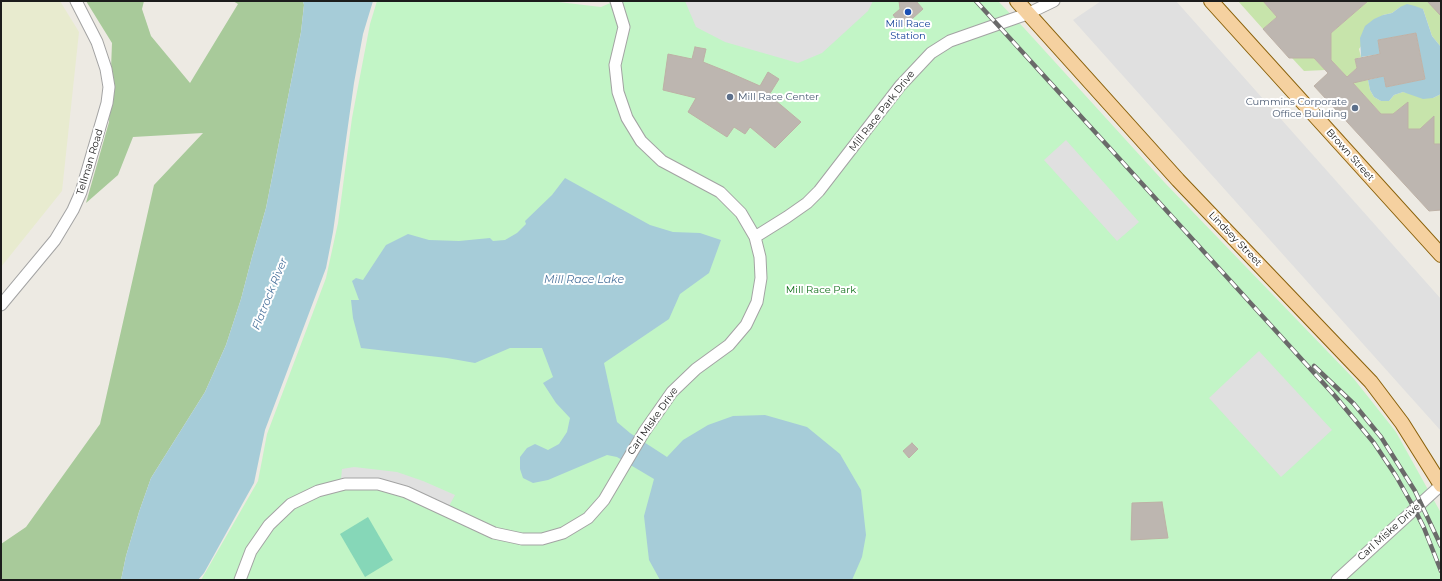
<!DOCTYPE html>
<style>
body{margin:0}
#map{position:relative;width:1442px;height:581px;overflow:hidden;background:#edeae3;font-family:Montserrat,sans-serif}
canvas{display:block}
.frame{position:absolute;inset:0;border:2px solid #1c1c1c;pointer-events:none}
</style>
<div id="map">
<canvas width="1442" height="581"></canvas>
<div class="frame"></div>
</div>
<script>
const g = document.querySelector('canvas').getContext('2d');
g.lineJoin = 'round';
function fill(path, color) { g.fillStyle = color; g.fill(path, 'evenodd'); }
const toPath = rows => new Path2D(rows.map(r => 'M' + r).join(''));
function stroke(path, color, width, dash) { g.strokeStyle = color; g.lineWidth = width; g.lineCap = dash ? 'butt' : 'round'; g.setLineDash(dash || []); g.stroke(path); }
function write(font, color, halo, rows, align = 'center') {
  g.font = font + ' Montserrat,sans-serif'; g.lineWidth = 4; g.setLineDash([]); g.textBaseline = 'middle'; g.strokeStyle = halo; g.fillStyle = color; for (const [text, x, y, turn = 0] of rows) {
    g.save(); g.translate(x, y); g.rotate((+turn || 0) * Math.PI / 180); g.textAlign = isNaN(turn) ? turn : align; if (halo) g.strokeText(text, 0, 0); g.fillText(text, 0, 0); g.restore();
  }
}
fill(toPath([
 [1,1,60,1,79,32,62,191,1,267]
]), '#e8ebcf');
fill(toPath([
 [1238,1,1263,1,1277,17,1263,29],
 [1368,1,1441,1,1441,47,1432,36,1423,9,1400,7,1392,13,1383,15,1359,49,1361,57,1355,59,1357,68,1347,77,1331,60,1331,33],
 [1292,58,1314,58,1325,70,1304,71],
 [1368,80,1370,90,1374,97,1381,101,1389,101,1394,95,1403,92,1433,98,1441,94,1441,144,1434,144,1434,117,1420,129,1408,129,1408,103,1393,114,1381,114,1351,81]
]), '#c7e4ab');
fill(toPath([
 [86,1,144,1,142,9,151,36,190,83,238,4,233,1,303,1,304,5,301,32,266,208,252,257,241,299,226,345,205,392,151,478,139,512,126,556,121,580,1,580,1,544,26,527,100,424,154,185,203,133,133,137,118,175,86,203,109,122,112,43]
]), '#a8ca9a');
fill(toPath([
 [377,1,550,1,601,7,615,1,998,1,1024,28,1165,183,1354,379,1396,432,1441,513,1441,580,201,580,258,481,267,434,326,278,338,223,352,118,370,24]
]), '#c2f5c6');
fill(toPath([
 [368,517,393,560,365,577,340,534]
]), '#86d7b8');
fill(toPath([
 [685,1,873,1,868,11,822,53,798,63,725,42,696,27],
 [1101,1,1176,1,1441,299,1441,431,1073,20],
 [1066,140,1139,222,1117,241,1044,160],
 [1259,351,1332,430,1281,477,1209,398],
 [354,467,397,472,423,481,455,495,449,506,354,479,341,479,342,469]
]), '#e0e0e0');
fill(toPath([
 [303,1,373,1,363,34,354,83,333,232,326,268,265,430,254,483,204,573,198,580,121,580,126,556,139,512,151,478,205,392,226,345,241,299,252,257,266,208,301,32,304,5],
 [1407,4,1415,6,1423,9,1432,36,1441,47,1441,94,1433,98,1423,99,1403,92,1394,95,1389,101,1381,101,1374,97,1370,90,1368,80,1384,76,1386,87,1425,79,1416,33,1378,40,1380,54,1361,57,1360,38,1365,26,1374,19,1383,15,1392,13,1400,7],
 [565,178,650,225,673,232,700,233,721,240,709,273,680,294,669,319,604,363,617,422,630,433,667,457,683,440,708,425,733,416,765,415,807,427,840,454,861,490,866,535,862,557,852,580,660,580,649,560,644,516,654,479,617,457,607,455,548,480,533,483,523,478,520,469,520,457,527,448,535,444,548,450,559,444,567,432,570,418,556,403,543,383,553,377,542,348,510,348,475,363,447,358,361,348,353,318,351,300,359,300,352,281,356,278,363,280,386,245,408,234,429,240,459,241,490,238,493,241,505,240,517,233,526,224,525,221,552,195]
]), '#a6ccd8');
const building = toPath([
 [899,1,916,1,923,9,903,27,893,15,900,9,899,1],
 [1263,1,1368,1,1331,33,1331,60,1347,77,1357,68,1355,59,1380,54,1378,40,1416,33,1425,79,1386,87,1384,76,1353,83,1381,114,1393,114,1408,102,1408,129,1420,129,1434,116,1434,144,1441,144,1441,210,1429,211,1314,86,1328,73,1314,58,1289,58,1263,29,1277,17,1263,1],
 [1427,1,1441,1,1441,16,1427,1],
 [695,47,706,49,703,62,728,72,760,86,768,72,779,79,769,95,801,122,775,148,750,127,745,134,734,127,727,137,688,112,696,98,663,90,668,54,692,59,695,47],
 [912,443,918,449,909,458,903,451,912,443],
 [1162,502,1168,538,1131,540,1132,503,1162,502]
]);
fill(building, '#bdb6b0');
stroke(building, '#bdb1a6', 1);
const minor = toPath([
 [755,237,787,217,807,203,819,191,900,86,931,53,950,41,1027,14,1054,1],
 [1,305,55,240,73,210,81,192,107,103,109,87,106,69,97,42,76,1],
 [240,580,251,551,269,525,291,504,318,491,345,484,378,484,406,492,494,533,522,539,542,539,563,533,588,518,604,500,644,432,672,392,696,369,729,345,746,325,757,302,761,278,760,257,755,237,741,213,720,192,662,161,641,141,627,118,618,92,615,65,624,27,616,1],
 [1337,580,1441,485]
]);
const major = toPath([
 [1017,1,1178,180,1371,382,1402,423,1441,485],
 [1211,1,1441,255]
]);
stroke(minor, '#a3a3a3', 13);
stroke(major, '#8a610a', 16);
stroke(minor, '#fff', 11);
stroke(major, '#f5d1a0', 14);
const rail = toPath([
 [976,1,1335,396,1374,443,1396,476,1414,508,1424,528,1441,571],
 [1314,366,1354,404,1381,437,1415,491,1441,546]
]);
stroke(rail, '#6a6a6a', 4.5);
stroke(rail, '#fff', 3, [9]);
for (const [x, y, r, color] of [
 [908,12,4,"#1a4fb4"],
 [730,97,4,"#5c6f8a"],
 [1355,108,4,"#5c6f8a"]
]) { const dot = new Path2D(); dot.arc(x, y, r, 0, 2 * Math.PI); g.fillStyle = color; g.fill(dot); stroke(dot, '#fff', 1.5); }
write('10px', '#164399', '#fff', [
 ["Mill Race",908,24],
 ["Station",908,36]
]);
write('10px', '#4e5e75', '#fff', [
 ["Mill Race Center",738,97],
 ["Cummins Corporate",1347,102,"right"],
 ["Office Building",1347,114,"right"]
], 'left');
write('10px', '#1c1c1c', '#fff', [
 ["Mill Race Park Drive",882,111,-52],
 ["Brown Street",1350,155,48],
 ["Tellman Road",90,162,-73],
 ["Lindsey Street",1235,239,46],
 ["Carl Miske Drive",653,421,-55],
 ["Carl Miske Drive",1389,532,-42]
]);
write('10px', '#13721c', '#fff', [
 ["Mill Race Park",821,290]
]);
write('italic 11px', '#4d759e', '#fff', [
 ["Mill Race Lake",584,280],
 ["Flatrock River",270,294,-68]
]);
</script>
